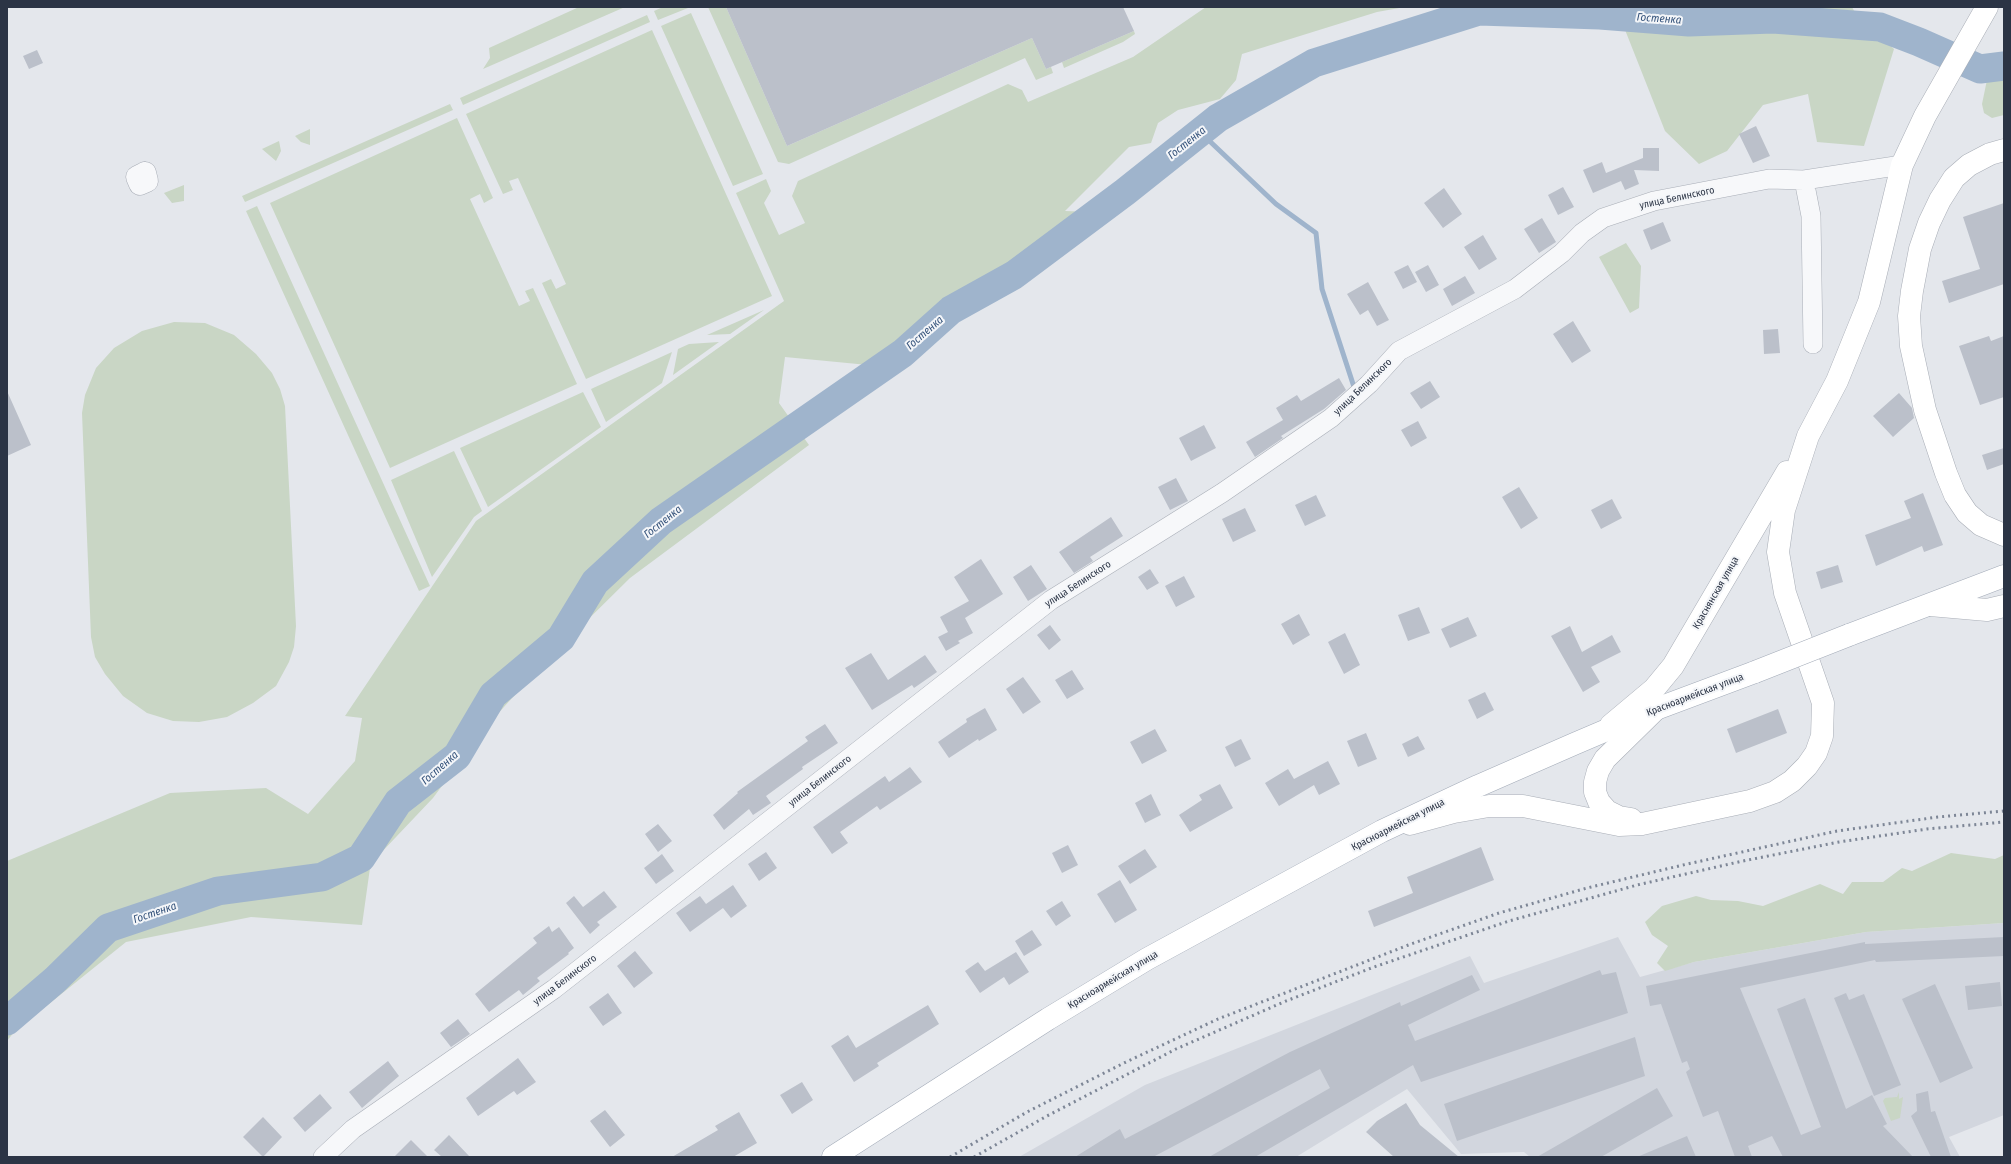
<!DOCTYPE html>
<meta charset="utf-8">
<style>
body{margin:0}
#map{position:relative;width:2011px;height:1164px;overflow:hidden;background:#e4e7ec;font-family:"Fira Sans Condensed",sans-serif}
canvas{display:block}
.frame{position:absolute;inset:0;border:8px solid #2b3445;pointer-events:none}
</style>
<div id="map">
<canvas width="2011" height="1164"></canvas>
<div class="frame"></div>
</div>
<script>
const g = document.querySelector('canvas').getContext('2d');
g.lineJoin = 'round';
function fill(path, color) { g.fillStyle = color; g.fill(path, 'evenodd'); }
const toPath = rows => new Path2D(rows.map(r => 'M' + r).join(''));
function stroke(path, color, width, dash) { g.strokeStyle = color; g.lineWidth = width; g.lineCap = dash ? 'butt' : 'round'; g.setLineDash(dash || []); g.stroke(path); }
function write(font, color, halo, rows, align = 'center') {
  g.font = font + ' "Fira Sans Condensed",sans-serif'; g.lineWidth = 4; g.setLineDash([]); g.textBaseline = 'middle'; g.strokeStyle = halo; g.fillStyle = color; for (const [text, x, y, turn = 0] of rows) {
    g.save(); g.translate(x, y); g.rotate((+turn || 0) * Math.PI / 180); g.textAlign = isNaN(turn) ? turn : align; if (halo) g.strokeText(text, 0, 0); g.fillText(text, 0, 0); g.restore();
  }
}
fill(toPath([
 [2004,923,2004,1115,1949,1137,1960,1157,1530,1157,1524,1152,1461,1154,1407,1089,1296,1157,1019,1157,1145,1085,1470,956,1484,983,1618,937,1640,977,1694,962,1866,932]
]), '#d2d6de');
fill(toPath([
 [579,7,625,7,483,69,490,58,489,48],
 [663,7,687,7,688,8,658,20,654,11],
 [708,7,726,7,787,146,1032,38,1046,69,1051,67,1053,73,1036,80,1025,58,789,164,778,162],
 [1206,7,1405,7,1377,12,1242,54,1236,80,1220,99,1178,110,1158,123,1151,143,1129,147,1065,211,1092,212,868,365,785,357,779,403,809,445,630,578,541,666,485,728,433,798,378,856,370,868,362,925,251,917,126,942,14,1032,7,1041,7,861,170,793,266,788,308,814,355,761,362,718,345,716,476,521,784,301,736,193,766,179,771,191,764,203,779,235,805,223,792,196,798,181,1008,84,1022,90,1028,102,1133,57],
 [1616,7,1852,7,1858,18,1894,49,1864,146,1817,142,1808,94,1763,105,1727,151,1699,164,1665,131],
 [691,13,763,174,733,186,661,26],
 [647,15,650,22,463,105,460,98],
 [652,30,772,296,586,379,542,283,551,279,556,289,566,284,518,178,509,181,513,190,503,194,466,114],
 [1134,31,1135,34,1123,42,1064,68,1062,62],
 [2004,63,2004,115,1992,118,1984,113,1982,104,1988,75],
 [450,104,453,110,245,202,242,196],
 [457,118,493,198,484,203,480,194,470,199,519,306,530,301,525,291,533,288,577,384,390,468,270,203],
 [310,129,310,145,301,142,295,136],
 [279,141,281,151,276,161,262,149],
 [184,185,184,201,172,203,164,193],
 [257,206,430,586,419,591,246,211],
 [1626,243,1641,266,1639,308,1630,313,1599,257],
 [764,310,730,334,707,335],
 [174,322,205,323,234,335,256,354,272,373,280,389,285,406,296,626,294,647,289,662,276,686,253,703,227,717,199,722,173,721,147,713,123,696,105,674,95,657,91,637,82,413,85,395,96,368,114,348,142,331],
 [719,342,673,375,678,349,689,344],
 [672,352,662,383,606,422,591,389],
 [583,392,601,427,488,507,460,448],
 [454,451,482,511,474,517,432,577,391,480],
 [1951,853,1995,859,2004,855,2004,923,1866,932,1694,962,1665,971,1657,963,1668,946,1652,935,1645,922,1662,906,1696,896,1711,900,1738,901,1763,906,1820,884,1843,894,1852,882,1883,882,1902,868,1912,871],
 [1899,1092,1899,1099,1903,1097,1900,1118,1891,1121,1883,1101,1885,1098,1897,1097]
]), '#c9d6c5');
stroke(toPath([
 [1200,132,1276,204,1316,233,1322,289,1354,387]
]), '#9fb4cc', 5);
stroke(toPath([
 [7,1021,55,980,108,928,218,891,322,877,361,858,398,802,457,756,493,695,561,638,595,582,661,521,903,353,951,310,1014,275,1125,192,1218,118,1314,63,1479,11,1600,15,1689,22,1773,19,1880,27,1919,42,1980,69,2004,66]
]), '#9fb4cc', 29);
fill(toPath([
 [726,7,1123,7,1134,31,1046,69,1032,38,787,146],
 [37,50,43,63,29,69,23,56],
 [1756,126,1770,156,1753,163,1739,134],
 [1643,148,1659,148,1659,171,1634,170,1639,184,1625,190,1621,181,1593,193,1583,170,1602,162,1606,173,1643,158],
 [1563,187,1574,207,1558,215,1548,195],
 [1444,188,1462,214,1443,228,1424,203],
 [2004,203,2004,284,1949,303,1942,281,1980,269,1963,217],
 [1542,218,1556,242,1539,253,1524,229],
 [1663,222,1671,241,1651,250,1643,230],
 [1483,235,1497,259,1479,270,1464,247],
 [1408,265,1417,282,1403,289,1394,272],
 [1428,265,1439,285,1426,292,1415,272],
 [1465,276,1475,293,1452,306,1443,289],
 [1368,282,1389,320,1377,326,1368,310,1360,315,1347,294],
 [1573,321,1591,351,1572,363,1553,334],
 [1778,329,1780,353,1764,354,1763,330],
 [1989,336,1991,341,2004,336,2004,397,1980,405,1959,346],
 [1339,378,1346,390,1324,409,1281,436,1283,438,1255,457,1246,442,1283,420,1276,408,1297,395,1301,401],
 [1430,381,1440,397,1421,409,1410,393],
 [7,391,31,445,7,456],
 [1899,393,1912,408,1914,418,1893,437,1873,416],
 [1418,421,1427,438,1411,447,1401,430],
 [1204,425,1216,448,1191,461,1179,438],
 [2004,448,2004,464,1987,470,1982,455],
 [1176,478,1188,501,1170,510,1158,487],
 [1519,487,1538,518,1521,529,1502,497],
 [1923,493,1943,545,1924,552,1922,546,1876,566,1865,535,1911,518,1904,501],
 [1316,495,1326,516,1305,526,1295,505],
 [1612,499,1622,518,1601,529,1591,510],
 [1245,508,1256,531,1233,542,1222,519],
 [1111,517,1123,536,1090,557,1093,561,1074,573,1059,552],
 [981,559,1003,594,965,618,973,633,958,641,960,643,946,651,938,637,948,632,940,617,969,601,954,577],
 [1031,565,1047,589,1028,601,1013,577],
 [1838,565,1843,582,1821,589,1816,572],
 [1150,569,1159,583,1147,590,1138,577],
 [1184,576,1195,597,1176,607,1165,586],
 [1419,607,1430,633,1408,641,1398,615],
 [1299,614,1310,635,1293,645,1281,624],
 [1468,617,1477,636,1450,648,1441,629],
 [1050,625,1061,640,1049,650,1037,635],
 [1570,626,1582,652,1612,635,1621,652,1591,667,1600,682,1583,692,1551,636],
 [1345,633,1360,665,1344,674,1328,642],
 [871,653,888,680,925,655,937,672,914,688,912,685,872,710,845,668],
 [1072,670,1084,689,1067,699,1055,680],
 [1023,677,1041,702,1023,714,1006,689],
 [1485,692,1494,710,1477,719,1468,700],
 [985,708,997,730,979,741,978,739,949,758,938,742,967,722,966,719],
 [1778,709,1787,733,1736,753,1727,729],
 [825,724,838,743,802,767,803,769,766,796,771,803,753,815,749,809,724,830,713,815,738,793,737,792,808,741,805,737],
 [1155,729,1167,751,1142,764,1130,742],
 [1366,733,1377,759,1358,767,1347,741],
 [1418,736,1425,749,1408,757,1402,744],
 [1241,739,1251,759,1235,767,1225,747],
 [1328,761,1340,784,1319,795,1314,785,1279,806,1265,783,1288,769,1294,779],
 [910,767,922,782,880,810,877,806,840,832,848,843,832,854,813,827,885,776,889,782],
 [1220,784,1233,808,1190,832,1179,815,1202,800,1199,795],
 [1151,794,1161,815,1145,823,1135,803],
 [658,824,672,841,658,852,645,834],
 [1068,845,1078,865,1062,873,1052,853],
 [1481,847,1494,880,1374,927,1368,911,1413,893,1407,877],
 [1145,849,1157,867,1130,884,1118,866],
 [766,852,777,868,759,881,748,864],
 [662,854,674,871,656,884,644,868],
 [1120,880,1137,910,1115,923,1097,894],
 [733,885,747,906,731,918,723,908,690,932,676,913,700,896,706,904],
 [604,891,617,907,597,922,600,925,590,934,566,903,574,896,583,907],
 [1062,901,1071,916,1056,926,1046,911],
 [549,926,552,932,559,927,574,948,568,953,569,954,537,978,540,981,523,995,519,990,489,1012,475,994,537,943,533,938],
 [1032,930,1042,945,1024,956,1015,941],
 [2004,937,2004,956,1876,962,1875,960,1740,988,1801,1135,1821,1127,1777,1009,1805,998,1846,1109,1872,1095,1887,1124,1883,1126,1913,1157,1783,1157,1772,1136,1748,1146,1752,1157,1735,1157,1718,1111,1703,1117,1686,1072,1690,1069,1687,1061,1682,1063,1661,1004,1650,1006,1646,986,1865,942,1865,944],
 [635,951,653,973,634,988,617,966],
 [1016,952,1029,972,1009,985,1004,977,980,993,965,971,978,962,985,971],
 [1600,970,1602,975,1616,972,1628,1013,1421,1082,1413,1065,1255,1157,1209,1157,1330,1088,1320,1069,1153,1157,1075,1157,1120,1129,1125,1139,1290,1052,1400,1002,1401,1006,1472,975,1480,990,1408,1025,1415,1041],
 [2000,982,2002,1006,1968,1010,1965,986],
 [1935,984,1973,1068,1940,1083,1902,999],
 [608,993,622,1013,603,1026,589,1007],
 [1846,993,1849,1000,1864,994,1901,1085,1874,1096,1834,998],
 [928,1005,939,1024,877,1063,879,1066,854,1082,831,1046,848,1035,856,1048],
 [458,1019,470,1034,451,1047,440,1033],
 [1635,1037,1645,1076,1457,1141,1444,1104],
 [518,1058,536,1082,517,1095,514,1091,478,1116,466,1098],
 [388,1061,399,1076,362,1108,349,1092],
 [802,1082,813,1100,792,1114,780,1095],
 [1657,1088,1673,1116,1601,1157,1537,1157],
 [1928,1091,1931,1112,1935,1111,1951,1157,1931,1157,1911,1116,1917,1111,1916,1094],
 [320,1094,332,1108,305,1132,293,1118],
 [1406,1103,1420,1125,1459,1157,1394,1157,1366,1132,1377,1121],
 [605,1110,625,1135,610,1147,590,1121],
 [739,1112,757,1143,733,1157,672,1157,718,1130,715,1126],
 [263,1117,282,1137,263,1157,243,1137],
 [449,1135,470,1157,442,1157,434,1150],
 [1687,1136,1696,1157,1637,1157],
 [411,1140,428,1157,394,1157]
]), '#bbc0ca');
const minor = toPath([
 [1804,180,1811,216,1813,344],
 [323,1157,353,1129,554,989,1051,600,1222,493,1331,418,1369,384,1399,351,1515,289,1562,253,1582,233,1603,218,1654,201,1769,179,1804,180,1902,165]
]);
const tertiary = toPath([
 [145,173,147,181,140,184,137,177,145,173]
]);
const secondary = toPath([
 [2004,150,1990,154,1969,165,1954,178,1940,200,1929,223,1920,249,1912,291,1909,316,1911,346,1925,410,1946,473,1955,495,1967,513,1981,525,2004,535],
 [1930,605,1987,610,2004,606],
 [1611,725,1654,689,1673,666,1787,472],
 [1631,819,1619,817,1607,811,1599,802,1595,792,1595,782,1598,771,1605,759,1656,709],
 [1410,824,1454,812,1489,806,1523,806,1619,825,1642,824,1750,801,1775,792,1792,781,1807,766,1816,753,1822,736,1823,703,1785,593,1778,552,1784,510,1808,436,1837,381,1869,302,1902,165,1925,116,1987,7]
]);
const primary = toPath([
 [1849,635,2004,576],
 [833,1157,1048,1019,1147,959,1382,831,1478,786,1574,744,1656,709,1755,672]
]);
stroke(minor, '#a9aeb7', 20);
stroke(tertiary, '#a9aeb7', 23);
stroke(secondary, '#a9aeb7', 23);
stroke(primary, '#a3abb8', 23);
stroke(minor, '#f7f8fa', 19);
stroke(tertiary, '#f7f8fa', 22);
stroke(secondary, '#fff', 22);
stroke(primary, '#fff', 22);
stroke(toPath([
 [950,1157,1027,1112,1126,1062,1218,1019,1411,944,1499,913,1587,888,1683,865,1837,831,1938,817,2004,811],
 [974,1157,1047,1116,1176,1049,1286,1001,1374,967,1509,921,1637,885,1743,861,1839,842,1927,829,2004,822]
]), '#7d8696', 3, [2, 4]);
const primaryBridge = toPath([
 [1755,672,1849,635]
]);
stroke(primaryBridge, '#a3abb8', 23, []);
stroke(primaryBridge, '#fff', 22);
write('10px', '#2b3445', '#f4f6f9', [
 ["улица Белинского",1677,198,-12],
 ["улица Белинского",1363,387,-44],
 ["улица Белинского",1078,584,-33],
 ["Краснянская улица",1716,593,-60],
 ["Красноармейская улица",1695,695,-21],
 ["улица Белинского",820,781,-38],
 ["Красноармейская улица",1398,825,-27],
 ["улица Белинского",565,980,-37],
 ["Красноармейская улица",1113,980,-31]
]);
write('italic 11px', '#34527a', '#f4f6f9', [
 ["Гостенка",1659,19,4],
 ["Гостенка",1187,143,-39],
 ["Гостенка",925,333,-41],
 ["Гостенка",663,522,-39],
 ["Гостенка",440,768,-41],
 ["Гостенка",155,913,-19]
]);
</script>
